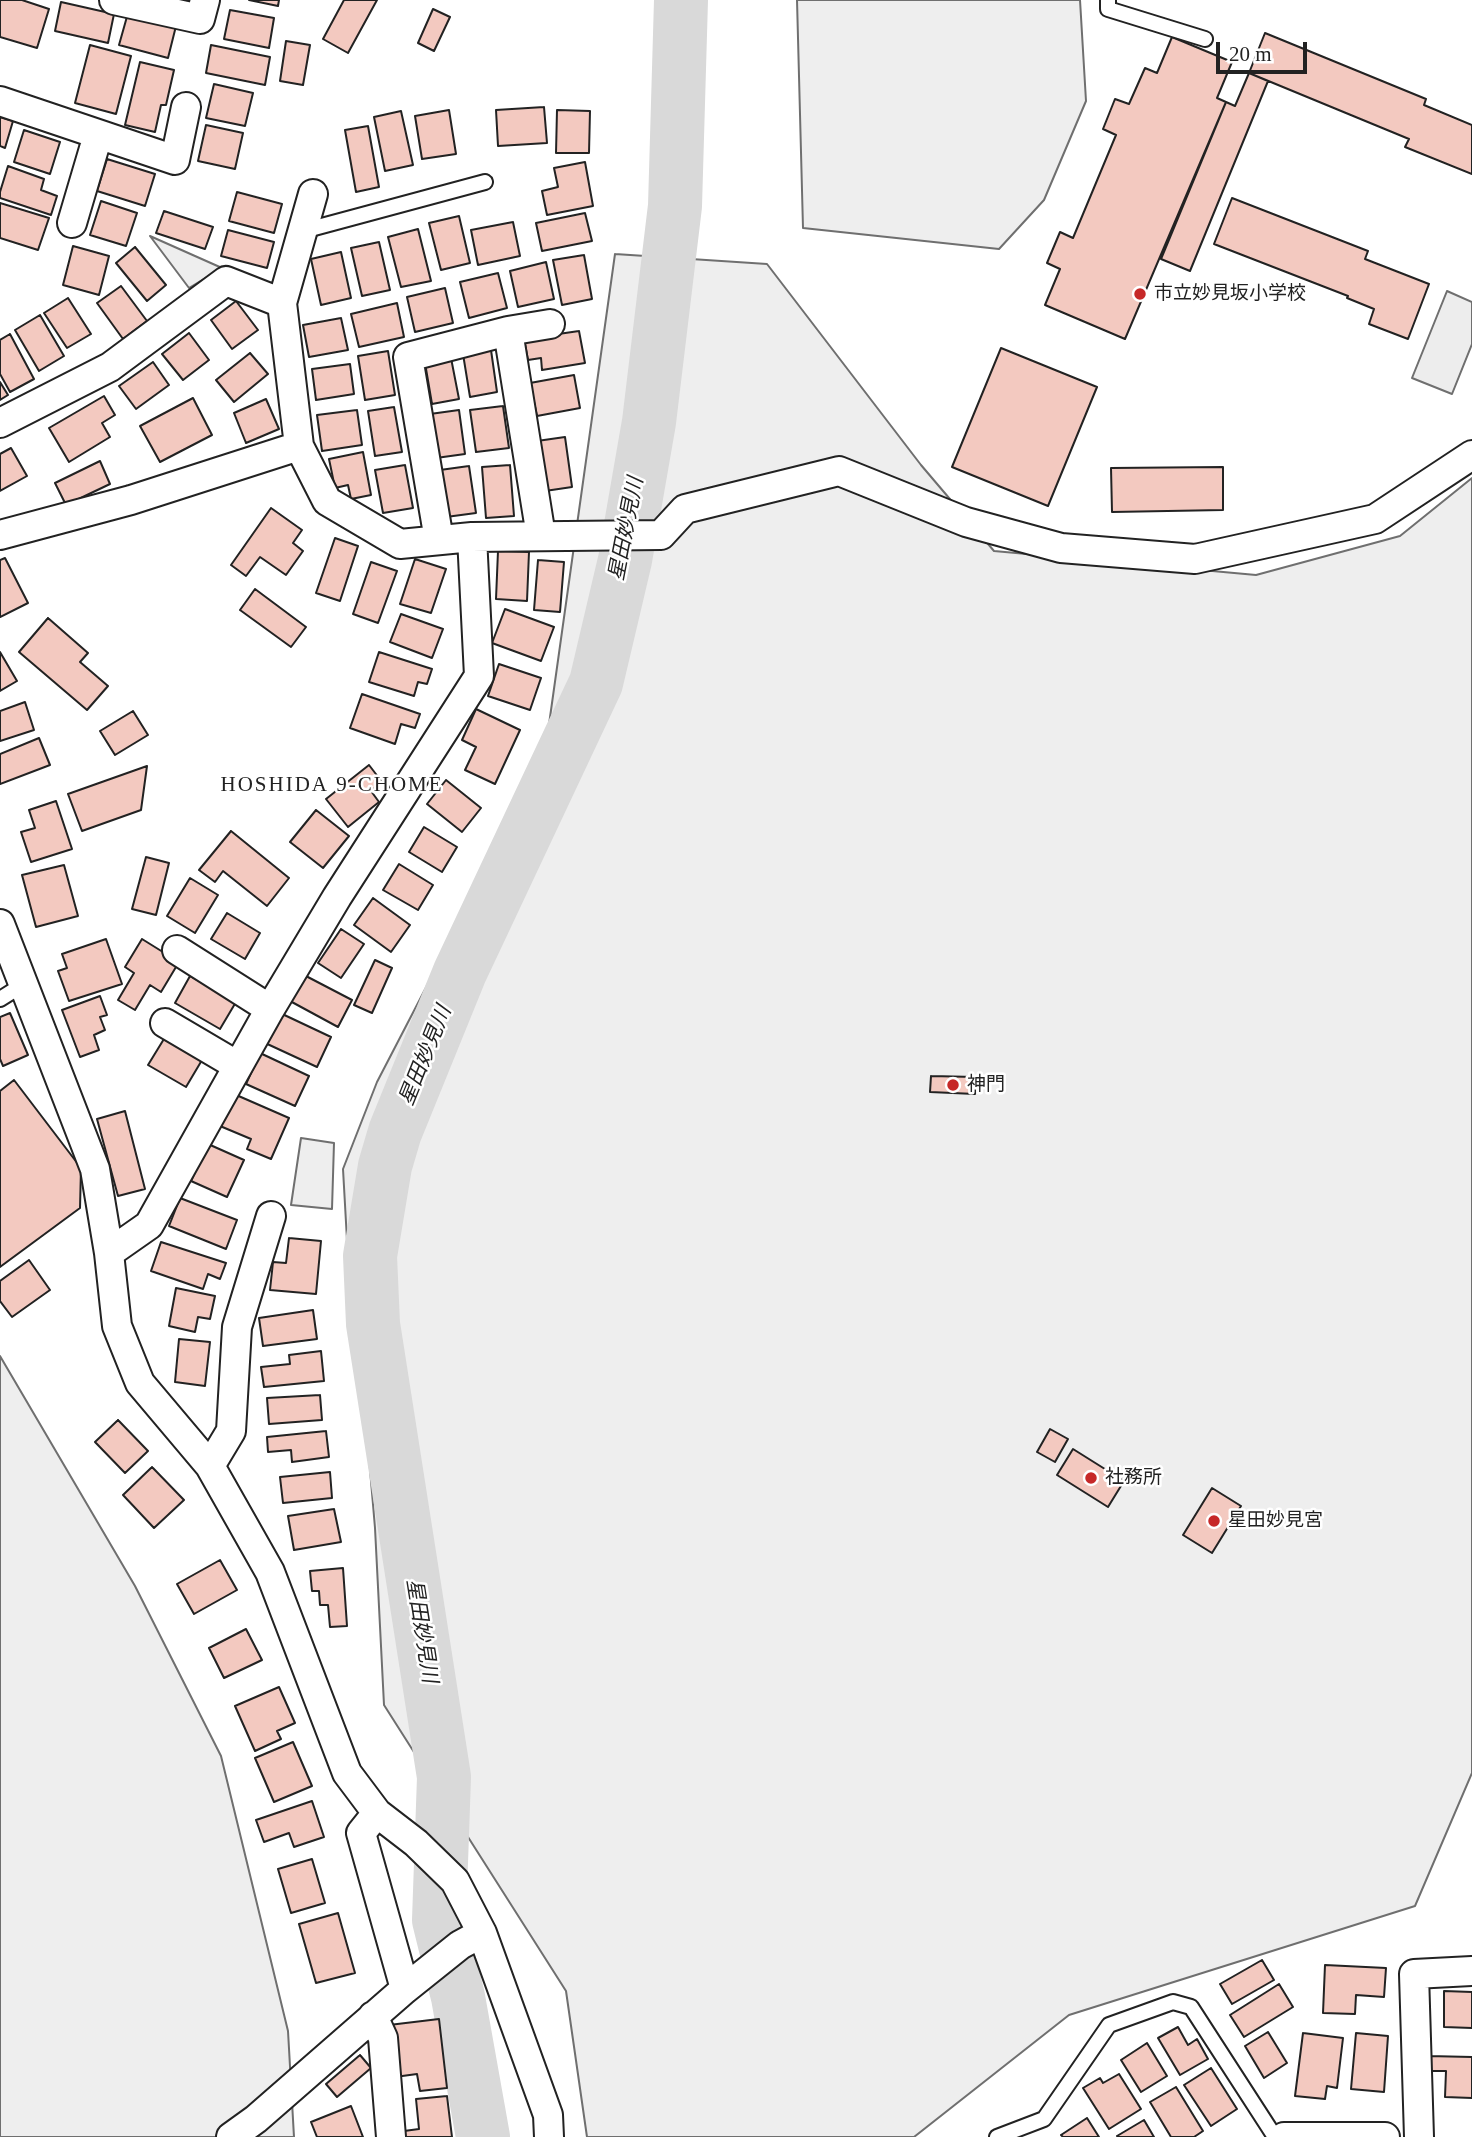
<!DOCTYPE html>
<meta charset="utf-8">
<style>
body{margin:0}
#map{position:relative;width:1472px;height:2137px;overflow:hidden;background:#fff;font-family:"Times New Roman",serif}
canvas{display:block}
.scale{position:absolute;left:1216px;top:42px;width:91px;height:32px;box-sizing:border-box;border:4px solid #222;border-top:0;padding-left:9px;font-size:21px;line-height:24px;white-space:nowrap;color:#222;-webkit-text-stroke:5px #fff;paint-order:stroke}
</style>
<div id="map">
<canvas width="1472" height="2137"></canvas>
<div class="scale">20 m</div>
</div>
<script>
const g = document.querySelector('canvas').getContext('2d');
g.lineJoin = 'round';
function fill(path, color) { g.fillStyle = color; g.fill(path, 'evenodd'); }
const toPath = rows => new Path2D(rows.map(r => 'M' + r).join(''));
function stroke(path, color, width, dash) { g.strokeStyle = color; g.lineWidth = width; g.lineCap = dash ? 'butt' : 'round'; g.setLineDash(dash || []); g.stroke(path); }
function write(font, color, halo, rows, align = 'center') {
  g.font = font + ' "Times New Roman","Noto Sans JP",serif'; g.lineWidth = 5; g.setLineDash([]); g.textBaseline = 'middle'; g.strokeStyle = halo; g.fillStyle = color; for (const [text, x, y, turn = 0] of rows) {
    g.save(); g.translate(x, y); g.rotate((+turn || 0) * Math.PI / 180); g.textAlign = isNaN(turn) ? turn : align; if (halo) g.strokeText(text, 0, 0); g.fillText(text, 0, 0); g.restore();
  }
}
const green = toPath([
 [797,0,1080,0,1086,101,1044,200,999,249,803,228,797,0],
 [150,236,222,268,189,288,150,236],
 [615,254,767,264,921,465,994,551,1256,575,1400,536,1472,478,1472,1773,1415,1906,1069,2015,914,2137,587,2137,566,1991,384,1705,375,1528,364,1399,348,1258,343,1169,377,1082,544,760,615,254],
 [301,1138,334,1143,332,1209,291,1205,301,1138],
 [0,1356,135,1586,221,1756,288,2031,294,2137,0,2137,0,1356]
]);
fill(green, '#eee');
stroke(green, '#6f6f6f', 2);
const parking = toPath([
 [1447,291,1472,302,1472,344,1452,394,1412,378,1447,291]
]);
fill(parking, '#ededed');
stroke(parking, '#6f6f6f', 2);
stroke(toPath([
 [483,2137,458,1997,439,1920,444,1777,373,1324,370,1256,385,1166,395,1132,460,972,596,683,625,560,649,422,675,206,681,0]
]), '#d9d9d9', 54);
const building = toPath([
 [0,0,22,0,49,9,37,48,0,37,0,0],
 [249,0,279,0,278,6,249,0],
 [344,0,377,0,348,53,323,39,344,0],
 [61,2,114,14,108,43,55,31,61,2],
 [433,9,450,17,434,51,418,43,433,9],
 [230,10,274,18,269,48,224,39,230,10],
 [128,13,176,26,168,58,119,45,128,13],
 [1265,33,1426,99,1424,105,1472,125,1472,174,1405,147,1409,139,1249,73,1265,33],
 [1172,37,1232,62,1217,98,1226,102,1125,339,1045,305,1060,269,1047,263,1060,232,1073,238,1116,135,1103,129,1115,99,1129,104,1145,68,1157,73,1172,37],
 [286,41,310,45,303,85,280,81,286,41],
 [90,45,131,56,116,114,75,103,90,45],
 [211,45,270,57,265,85,206,73,211,45],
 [140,62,174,70,166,105,161,105,155,132,125,125,140,62],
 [1249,73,1268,81,1190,271,1161,259,1226,102,1235,106,1249,73],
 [214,84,253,93,245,126,206,118,214,84],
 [544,107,547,143,498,146,496,110,544,107],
 [449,110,456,154,422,159,415,116,449,110],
 [557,110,590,111,589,153,556,153,557,110],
 [401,111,413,165,385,171,374,117,401,111],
 [0,117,13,121,5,148,0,146,0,117],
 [206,125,243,133,235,169,198,161,206,125],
 [368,126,379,187,356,192,345,130,368,126],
 [24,130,60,142,50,174,14,162,24,130],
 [107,159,155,174,145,206,97,191,107,159],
 [585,162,593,206,547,215,542,191,558,187,554,168,585,162],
 [8,166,44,179,41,190,57,196,51,215,0,198,0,192,8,166],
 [237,192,282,204,274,233,229,221,237,192],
 [1232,198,1368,251,1365,259,1429,284,1408,339,1369,324,1374,309,1347,298,1348,296,1214,244,1232,198],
 [101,201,137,213,126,246,90,235,101,201],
 [0,203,49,218,38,250,0,238,0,203],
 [164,211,213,227,205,249,156,233,164,211],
 [585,213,592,241,542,251,536,223,585,213],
 [459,216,470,263,441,270,429,223,459,216],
 [513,222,520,256,478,265,471,230,513,222],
 [418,229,431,281,401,287,388,237,418,229],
 [228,230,274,242,267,268,221,256,228,230],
 [379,242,390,290,362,296,351,248,379,242],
 [73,246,109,256,99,295,63,285,73,246],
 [135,247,166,285,147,301,116,263,135,247],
 [341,252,351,298,321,305,311,259,341,252],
 [584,255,592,299,562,305,553,260,584,255],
 [546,262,554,299,518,307,510,271,546,262],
 [498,273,507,308,469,318,460,282,498,273],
 [121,286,147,321,123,339,97,303,121,286],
 [445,288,453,323,415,332,407,297,445,288],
 [68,298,91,334,67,348,44,313,68,298],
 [236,301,258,330,232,349,211,320,236,301],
 [397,303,404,337,359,347,351,314,397,303],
 [40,315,64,356,39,371,15,330,40,315],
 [341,318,348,350,309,357,303,325,341,318],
 [579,331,585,363,542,370,541,358,528,360,524,339,579,331],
 [189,333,209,360,183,380,162,354,189,333],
 [10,334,34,379,10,392,0,374,0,340,10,334],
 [1001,348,1097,387,1048,506,952,467,1001,348],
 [491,350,497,392,470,397,463,354,491,350],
 [388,351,395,395,365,400,358,356,388,351],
 [250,353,268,374,234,402,216,380,250,353],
 [451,358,459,399,432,404,425,363,451,358],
 [153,362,169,385,136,409,119,386,153,362],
 [350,364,354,394,316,400,312,369,350,364],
 [574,375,580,408,537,416,530,383,574,375],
 [0,382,8,395,0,400,0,382],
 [104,396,115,415,102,423,110,437,69,462,49,428,104,396],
 [193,398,212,435,160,462,140,426,193,398],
 [266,399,279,429,246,443,234,413,266,399],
 [503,406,509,448,476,452,470,410,503,406],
 [394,407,402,452,375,456,368,411,394,407],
 [357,410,362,445,322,451,317,415,357,410],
 [459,410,465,454,436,458,430,414,459,410],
 [565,437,572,487,545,491,537,441,565,437],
 [11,448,27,476,0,491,0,454,11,448],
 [363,452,371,495,351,499,348,485,335,488,329,459,363,452],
 [100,461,110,484,66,505,55,483,100,461],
 [405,465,413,508,383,513,375,470,405,465],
 [510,465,514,516,486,518,482,467,510,465],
 [469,466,476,513,446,517,440,470,469,466],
 [1223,467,1223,510,1112,512,1111,468,1223,467],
 [271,508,302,530,293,543,303,551,286,575,260,557,246,576,231,565,271,508],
 [335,538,358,546,340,601,316,593,335,538],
 [498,551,529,552,527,601,496,599,498,551],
 [5,558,28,603,0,617,0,560,5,558],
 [415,559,446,569,431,613,400,604,415,559],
 [538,560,564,562,560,612,534,610,538,560],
 [371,562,397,571,378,623,353,614,371,562],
 [255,589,306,627,291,647,240,610,255,589],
 [505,609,554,627,541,661,492,643,505,609],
 [401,614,443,629,432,658,390,642,401,614],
 [48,618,88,653,80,662,108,686,87,710,19,652,48,618],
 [0,652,17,681,0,691,0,652],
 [379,652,432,669,427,684,418,682,414,696,369,682,379,652],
 [499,664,541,678,530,710,488,696,499,664],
 [362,694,420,714,415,728,401,724,395,744,350,728,362,694],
 [25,702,34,730,0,741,0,711,25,702],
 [476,709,520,730,495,784,465,770,476,747,462,740,476,709],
 [133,711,148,735,115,755,100,731,133,711],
 [39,738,50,765,0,784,0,754,39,738],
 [369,765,382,782,371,791,379,802,348,827,326,799,369,765],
 [147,766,141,810,82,831,68,794,147,766],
 [446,780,481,808,462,832,427,804,446,780],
 [56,801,72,849,31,862,21,832,35,828,29,810,56,801],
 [316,810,349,836,323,868,290,842,316,810],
 [424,827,457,847,442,872,409,852,424,827],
 [231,831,289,878,267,906,223,871,215,882,199,870,231,831],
 [146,857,169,863,156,915,132,909,146,857],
 [399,864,433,885,418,910,383,890,399,864],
 [64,865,78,916,36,927,22,875,64,865],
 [190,878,218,895,195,933,167,916,190,878],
 [373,898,410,925,391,952,354,925,373,898],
 [227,913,260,933,245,959,211,939,227,913],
 [341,929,364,944,341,978,318,963,341,929],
 [106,939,122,984,69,1001,58,971,67,968,62,954,106,939],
 [142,939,179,962,161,992,150,985,135,1010,118,1000,134,973,125,967,142,939],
 [375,960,392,968,372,1013,354,1005,375,960],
 [304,975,352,1000,338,1027,290,1001,304,975],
 [190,976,236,1002,220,1029,175,1003,190,976],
 [100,996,107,1015,100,1017,105,1030,94,1035,99,1050,80,1057,62,1010,100,996],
 [278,1012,331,1037,317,1067,263,1042,278,1012],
 [10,1013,28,1055,3,1066,0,1059,0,1017,10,1013],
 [167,1034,205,1055,186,1087,148,1065,167,1034],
 [260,1053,309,1076,295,1106,246,1084,260,1053],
 [931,1076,975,1077,975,1094,930,1092,931,1076],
 [14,1080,81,1168,80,1208,0,1267,0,1091,14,1080],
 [234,1094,289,1118,271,1159,247,1149,251,1139,220,1126,234,1094],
 [125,1111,145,1189,118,1196,97,1119,125,1111],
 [208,1144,244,1160,227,1197,191,1181,208,1144],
 [180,1198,237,1220,226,1249,169,1226,180,1198],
 [289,1238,321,1241,316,1294,270,1290,273,1262,286,1263,289,1238],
 [161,1242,226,1263,220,1279,208,1274,203,1289,151,1271,161,1242],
 [29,1260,50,1290,12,1317,0,1301,0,1281,29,1260],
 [176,1288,215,1296,210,1319,198,1317,195,1332,169,1326,176,1288],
 [313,1310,317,1339,263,1346,259,1318,313,1310],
 [179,1339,210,1342,205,1386,175,1382,179,1339],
 [321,1351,324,1381,264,1387,261,1367,290,1364,289,1355,321,1351],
 [320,1395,322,1420,269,1424,267,1398,320,1395],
 [118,1420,148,1451,125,1473,95,1442,118,1420],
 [1050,1429,1068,1439,1055,1462,1037,1452,1050,1429],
 [326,1431,329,1457,292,1462,291,1450,268,1452,267,1437,326,1431],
 [1073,1449,1124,1481,1108,1507,1057,1475,1073,1449],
 [152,1467,184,1500,154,1528,123,1495,152,1467],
 [330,1472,332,1498,283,1503,280,1477,330,1472],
 [1212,1488,1241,1506,1212,1553,1183,1535,1212,1488],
 [334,1509,341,1542,294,1550,288,1516,334,1509],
 [220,1560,237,1590,194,1614,177,1584,220,1560],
 [343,1568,347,1626,330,1627,328,1605,320,1605,319,1591,312,1591,310,1571,343,1568],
 [246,1629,262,1660,224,1678,209,1648,246,1629],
 [279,1687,295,1723,277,1731,281,1739,255,1751,235,1706,279,1687],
 [293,1742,312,1786,274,1802,255,1758,293,1742],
 [312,1801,324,1837,294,1847,289,1833,264,1842,256,1820,312,1801],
 [312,1859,325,1903,291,1913,278,1869,312,1859],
 [338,1913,355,1973,316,1983,299,1924,338,1913],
 [1262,1960,1274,1980,1232,2004,1220,1984,1262,1960],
 [1325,1965,1386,1968,1384,1997,1356,1995,1355,2014,1323,2013,1325,1965],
 [1279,1984,1293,2007,1244,2037,1230,2015,1279,1984],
 [1444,1991,1472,1992,1472,2028,1444,2027,1444,1991],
 [439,2019,447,2088,420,2091,417,2074,395,2077,389,2025,439,2019],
 [1178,2027,1188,2045,1197,2039,1208,2059,1180,2075,1158,2038,1178,2027],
 [1268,2032,1287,2063,1264,2078,1245,2046,1268,2032],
 [1303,2033,1343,2038,1337,2088,1327,2086,1325,2099,1295,2096,1303,2033],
 [1356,2033,1388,2036,1384,2092,1351,2089,1356,2033],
 [1147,2043,1167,2076,1141,2092,1121,2060,1147,2043],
 [360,2055,371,2068,337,2097,326,2084,360,2055],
 [1428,2056,1472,2057,1472,2098,1445,2097,1446,2071,1427,2071,1428,2056],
 [1211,2068,1237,2109,1211,2126,1184,2085,1211,2068],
 [1119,2074,1141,2109,1109,2129,1083,2088,1100,2078,1103,2083,1119,2074],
 [1176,2087,1203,2131,1194,2137,1171,2137,1150,2102,1176,2087],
 [447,2096,452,2137,404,2137,404,2131,419,2129,416,2099,447,2096],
 [351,2106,363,2137,317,2137,311,2122,351,2106],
 [1087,2118,1099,2137,1063,2137,1061,2135,1087,2118],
 [1144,2120,1154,2137,1118,2137,1117,2136,1144,2120]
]);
fill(building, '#f3c9c0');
stroke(building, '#222', 2);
const lane = toPath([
 [1108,0,1108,9,1205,39],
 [303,231,485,182],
 [0,999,24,984],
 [997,2137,1044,2119,1109,2025,1173,2002,1191,2007,1275,2137]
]);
const street = toPath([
 [114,0,200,19,205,0],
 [0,101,175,160,186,107],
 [72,223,98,135],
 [282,303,313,194],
 [508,331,550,324],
 [0,423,110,367,226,281,282,303,299,446],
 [0,535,131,500,299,446,327,501,400,544,472,537,661,535,685,509,839,471,966,522,1061,548,1195,559,1375,519,1472,455],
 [439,540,408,357,508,331,541,536],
 [0,924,95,1169,109,1253,117,1326,140,1383,210,1466,270,1572,347,1773,377,1813,416,1843,455,1881,482,1933,548,2115,549,2137],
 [177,950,270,1009],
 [165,1023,238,1066],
 [109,1253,149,1225,270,1009,337,897,479,676,472,537],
 [210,1466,231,1431,237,1327,271,1216],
 [377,1813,361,1833,405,1989],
 [373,2016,383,2038,391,2137],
 [231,2137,256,2119,405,1989,460,1945,482,1933],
 [1284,2137,1385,2137],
 [1419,2137,1414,1974,1472,1971]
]);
stroke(lane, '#222', 18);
stroke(street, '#222', 32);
stroke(lane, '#fff', 14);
stroke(street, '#fff', 28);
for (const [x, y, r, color] of [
 [1140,294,7,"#c62828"],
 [953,1085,7,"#c62828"],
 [1091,1478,7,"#c62828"],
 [1214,1521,7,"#c62828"]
]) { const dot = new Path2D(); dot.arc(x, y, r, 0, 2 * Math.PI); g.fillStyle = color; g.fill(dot); stroke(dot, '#fff', 2.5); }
write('19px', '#222', '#fff', [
 ["市立妙見坂小学校",1154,294],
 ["神門",967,1085],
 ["社務所",1105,1478],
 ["星田妙見宮",1228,1521]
], 'left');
write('italic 21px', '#222', '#fff', [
 ["星田妙見川",627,529,-79],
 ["星田妙見川",426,1056,-68],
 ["星田妙見川",421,1631,81]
]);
g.letterSpacing = '2px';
write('21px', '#222', '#fff', [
 ["HOSHIDA 9-CHOME",332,785]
]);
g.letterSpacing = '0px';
</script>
